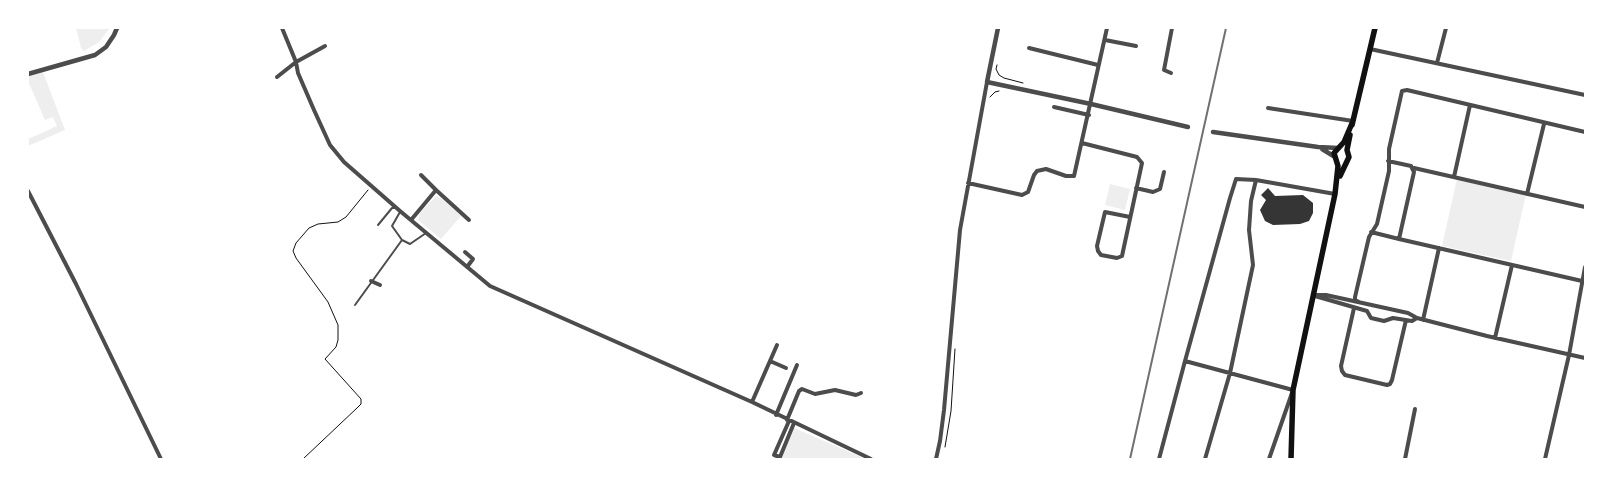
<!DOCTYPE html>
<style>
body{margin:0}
#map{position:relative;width:1613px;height:487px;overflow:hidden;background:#fff;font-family:Barlow,sans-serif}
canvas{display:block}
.frame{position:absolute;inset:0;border:29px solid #fff;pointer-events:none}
</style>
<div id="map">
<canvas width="1613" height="487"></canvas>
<div class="frame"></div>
</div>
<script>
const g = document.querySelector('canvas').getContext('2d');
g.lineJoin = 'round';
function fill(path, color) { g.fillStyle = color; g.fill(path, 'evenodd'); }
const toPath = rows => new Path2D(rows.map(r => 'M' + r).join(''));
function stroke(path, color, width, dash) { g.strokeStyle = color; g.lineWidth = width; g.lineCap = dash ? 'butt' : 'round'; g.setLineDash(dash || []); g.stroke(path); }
fill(toPath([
 [76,28,110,28,99,42,84,51,81,48],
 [43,72,65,130,28,146,28,137,30,138,35,136,57,126,53,117,45,120,28,81,28,76],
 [1457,179,1526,194,1511,261,1442,246],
 [1110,184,1130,189,1125,210,1105,205],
 [436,196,441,198,461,216,441,239,418,220,420,213],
 [794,428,861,457,860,459,781,459]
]), '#eee');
fill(toPath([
 [1268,188,1275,196,1303,195,1313,203,1313,213,1309,221,1300,224,1273,225,1265,221,1260,210,1266,200,1261,195]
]), '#353535');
stroke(toPath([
 [997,65,996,69,999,75,1004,78,1023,83],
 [990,97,995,92,999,91],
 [945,447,951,411,955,349],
 [303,459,357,408,361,404,361,399,325,359,336,347,338,340,338,325,328,302,296,258,293,251,296,243,309,228,318,224,338,222,346,217,368,190]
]), '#111', 1);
stroke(toPath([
 [400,212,392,226,402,240],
 [378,225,392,208,395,208],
 [355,305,402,240,410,244,426,233]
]), '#4c4c4c', 2);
stroke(toPath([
 [282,28,296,62,298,73,314,110,330,145,344,162,400,211,490,286,752,402,871,459],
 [1105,40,1136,46],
 [1029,48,1098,65],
 [1370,49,1585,95],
 [1437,63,1446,28],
 [1171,73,1164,70,1172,28],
 [277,77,296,62,325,46],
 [1054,107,1089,115],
 [1268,108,1353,121],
 [1082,143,1137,157,1142,163,1122,256,1117,258,1101,255,1098,251,1097,246,1105,212,1130,217],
 [1414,168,1585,207],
 [421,175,436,190],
 [1454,177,1470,105],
 [968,183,1022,195,1028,192,1034,175,1037,171,1046,169,1066,176,1074,176,1107,28],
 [1136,188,1153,192,1160,189,1164,172],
 [28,191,76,284,161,459],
 [1527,194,1544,124],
 [411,220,436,190,469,220],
 [1371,232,1399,239,1414,172,1411,166,1388,161],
 [1399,239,1582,281],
 [465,252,473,259,467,267],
 [371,281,380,285],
 [1313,295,1326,295,1408,313,1417,318,1487,336,1585,358],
 [1315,296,1367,311,1371,318,1384,321,1393,318,1412,321,1417,318],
 [1359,302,1355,300,1355,297,1369,237,1377,224,1389,171,1389,149,1402,91,1407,90,1585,132],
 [1354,308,1341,366,1342,371,1345,375,1387,385,1390,384,1392,380,1406,320],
 [1423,320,1439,248],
 [1495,338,1512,265],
 [770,361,786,368],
 [1185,361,1293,390,1269,459],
 [752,402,777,345],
 [776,415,797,365],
 [787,420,799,391,802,389,815,394,835,390,856,395,861,393],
 [789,421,774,455,780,457,794,423],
 [936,459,940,441,944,410,960,230,987,82],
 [1159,459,1185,361,1230,198,1236,179,1256,180,1335,194],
 [1205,459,1230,373,1253,265,1249,230,1251,201,1256,180],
 [1405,459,1415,409],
 [1545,459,1569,355,1585,267]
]), '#4c4c4c', 4);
stroke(toPath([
 [998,28,987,82,1091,104,1188,127],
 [28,74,95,55,106,47,114,35,117,28],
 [1213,132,1318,147,1338,148],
 [1322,149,1335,157]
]), '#4c4c4c', 4.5);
stroke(toPath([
 [1352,125,1375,28],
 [1340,176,1349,157,1347,150,1350,135],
 [1291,459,1293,390,1335,194,1338,166,1334,153,1344,142,1353,121]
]), '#111', 5.5);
stroke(toPath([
 [1130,459,1226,28]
]), '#707070', 2);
</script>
